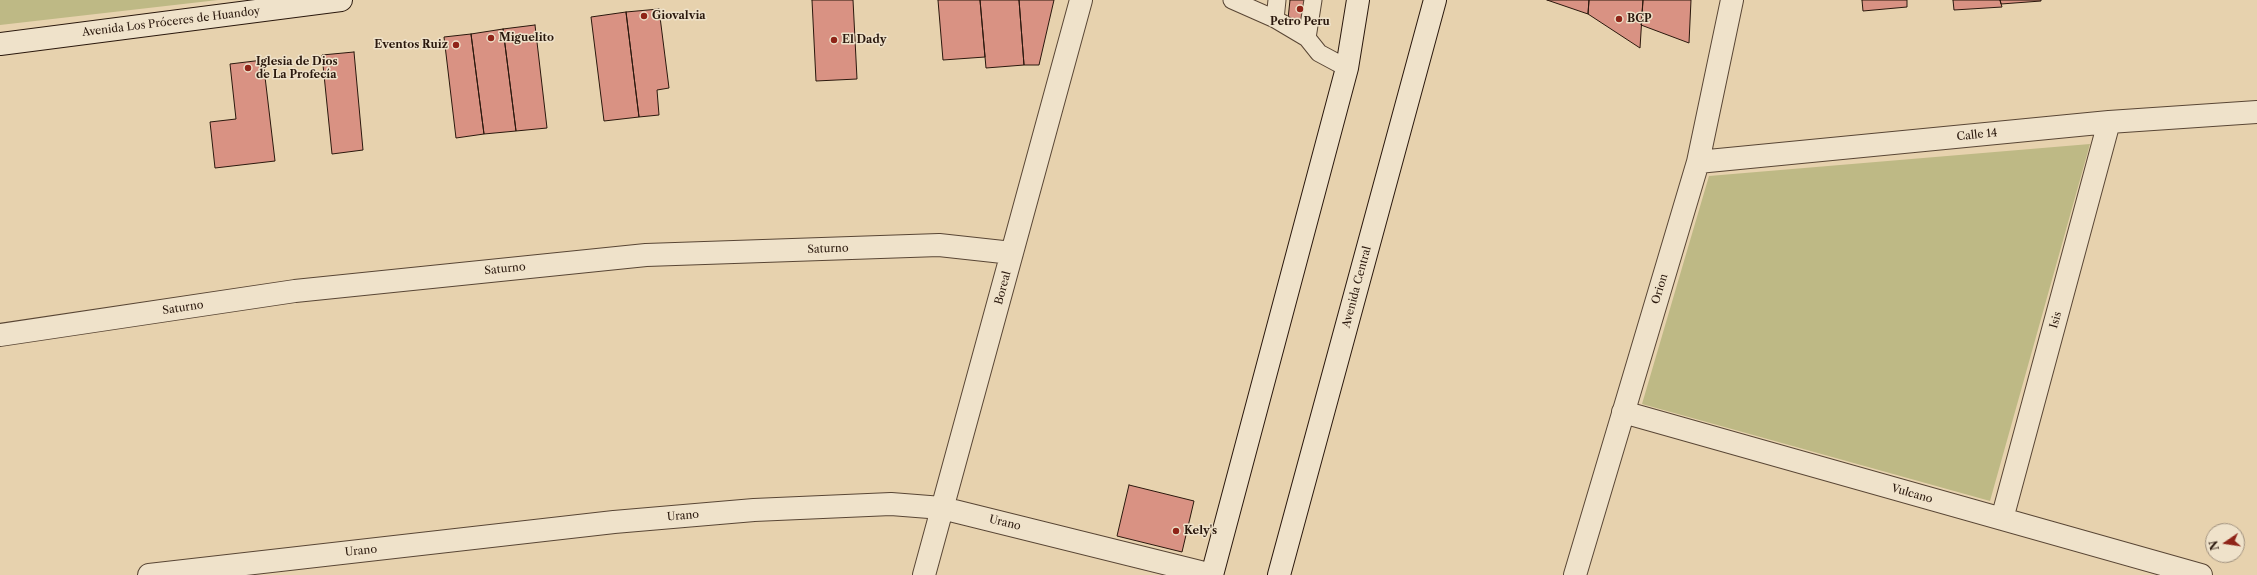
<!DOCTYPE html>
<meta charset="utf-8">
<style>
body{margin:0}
#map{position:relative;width:2257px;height:575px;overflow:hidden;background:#e7d2ae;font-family:"Libre Caslon Text",serif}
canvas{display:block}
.north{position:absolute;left:2205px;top:523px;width:40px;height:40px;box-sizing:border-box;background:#efe2ca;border:1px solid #a0917e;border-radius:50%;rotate:257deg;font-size:11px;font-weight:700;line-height:16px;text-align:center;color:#2a180d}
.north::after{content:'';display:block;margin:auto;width:14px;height:18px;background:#8f2418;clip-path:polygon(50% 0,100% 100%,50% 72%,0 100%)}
</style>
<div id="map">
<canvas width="2257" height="575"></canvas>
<div class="north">N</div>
</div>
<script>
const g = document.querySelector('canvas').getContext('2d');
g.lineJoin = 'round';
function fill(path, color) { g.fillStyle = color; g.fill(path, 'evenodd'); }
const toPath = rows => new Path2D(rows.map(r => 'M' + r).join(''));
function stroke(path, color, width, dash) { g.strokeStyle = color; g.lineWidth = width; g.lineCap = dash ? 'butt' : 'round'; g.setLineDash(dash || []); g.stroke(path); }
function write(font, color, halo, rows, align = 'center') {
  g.font = font + ' "Libre Caslon Text",serif'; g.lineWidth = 3; g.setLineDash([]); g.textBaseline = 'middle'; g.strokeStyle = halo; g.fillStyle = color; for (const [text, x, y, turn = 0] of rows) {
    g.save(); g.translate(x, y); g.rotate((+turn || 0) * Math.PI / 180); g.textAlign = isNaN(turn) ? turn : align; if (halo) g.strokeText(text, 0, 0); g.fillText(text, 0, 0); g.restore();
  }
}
fill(toPath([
 [0,0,218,0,0,25],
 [2090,144,1990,501,1642,404,1709,176]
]), '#beb985');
const building = toPath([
 [812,0,853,0,857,79,816,81,812,0],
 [938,0,980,0,985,57,943,60,938,0],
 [980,0,1019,0,1024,65,986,68,980,0],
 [1019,0,1054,0,1039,65,1024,65,1019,0],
 [1290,0,1313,0,1310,21,1288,19,1290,0],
 [1547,0,1589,0,1588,14,1547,0],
 [1589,0,1643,0,1640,48,1588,14,1589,0],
 [1643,0,1691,0,1689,43,1641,25,1643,0],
 [1862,0,1907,0,1907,7,1863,11,1862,0],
 [1953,0,2000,0,2002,7,1954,10,1953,0],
 [2000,0,2041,0,2041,1,2001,4,2000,0],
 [659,9,669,88,657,90,659,115,639,117,626,12,659,9],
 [626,12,639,117,604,121,591,17,626,12],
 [535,25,547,128,516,131,503,29,535,25],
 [503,29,516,131,484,134,471,34,503,29],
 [471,34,484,134,456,138,444,37,471,34],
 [354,52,363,150,332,154,322,55,354,52],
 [263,60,275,161,215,168,210,122,236,119,230,64,263,60],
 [1129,485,1194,501,1182,552,1117,536,1129,485]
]);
fill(building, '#d99283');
stroke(building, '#2a180d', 1);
const service = toPath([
 [1232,0,1275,19,1307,38,1319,53,1347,68],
 [1275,19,1277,0],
 [1307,38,1313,0]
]);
const minor = toPath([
 [1698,162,2109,122,2257,112],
 [0,335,295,291,646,255,939,245,1012,253],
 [1623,412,2201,575],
 [2002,519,2109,122],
 [149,575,614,522,754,510,891,504,942,508,1212,575],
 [924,575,1081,0],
 [1575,575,1698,162,1732,0]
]);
const secondary = toPath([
 [0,44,341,0],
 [1212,575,1347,68,1358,0],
 [1279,575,1435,0]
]);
stroke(service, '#594635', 19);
stroke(minor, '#594635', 24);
stroke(secondary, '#2a180d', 24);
stroke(service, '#efe2ca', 17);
stroke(minor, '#efe2ca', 22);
stroke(secondary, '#efe2ca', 22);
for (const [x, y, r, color] of [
 [1300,9,4,"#8f2418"],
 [644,16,4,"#8f2418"],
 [1619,19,4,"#8f2418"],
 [491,38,4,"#8f2418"],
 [834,40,4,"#8f2418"],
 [456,45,4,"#8f2418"],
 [248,68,4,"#8f2418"],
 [1176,531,4,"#8f2418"]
]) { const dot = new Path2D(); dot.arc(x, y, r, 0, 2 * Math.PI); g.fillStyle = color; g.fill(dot); stroke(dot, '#efe2ca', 1.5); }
write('bold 11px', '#2a180d', '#efe2ca', [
 ["Giovalvia",652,16],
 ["BCP",1627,19],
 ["Petro Peru",1300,22,"center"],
 ["Miguelito",499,38],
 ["El Dady",842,40],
 ["Eventos Ruiz",448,45,"right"],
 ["Iglesia de Dios",256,62],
 ["de La Profecía",256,75],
 ["Kely's",1184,531]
], 'left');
write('11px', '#2a180d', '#efe2ca', [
 ["Avenida Los Próceres de Huandoy",171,22,-7],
 ["Calle 14",1977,135,-6],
 ["Saturno",828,249,-2],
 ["Saturno",505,269,-6],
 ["Avenida Central",1357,287,-75],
 ["Boreal",1003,288,-75],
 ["Orion",1660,289,-73],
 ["Saturno",183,308,-9],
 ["Isis",2056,320,-75],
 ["Vulcano",1912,494,16],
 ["Urano",683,516,-5],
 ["Urano",1005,523,14],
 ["Urano",361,551,-6]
]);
</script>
